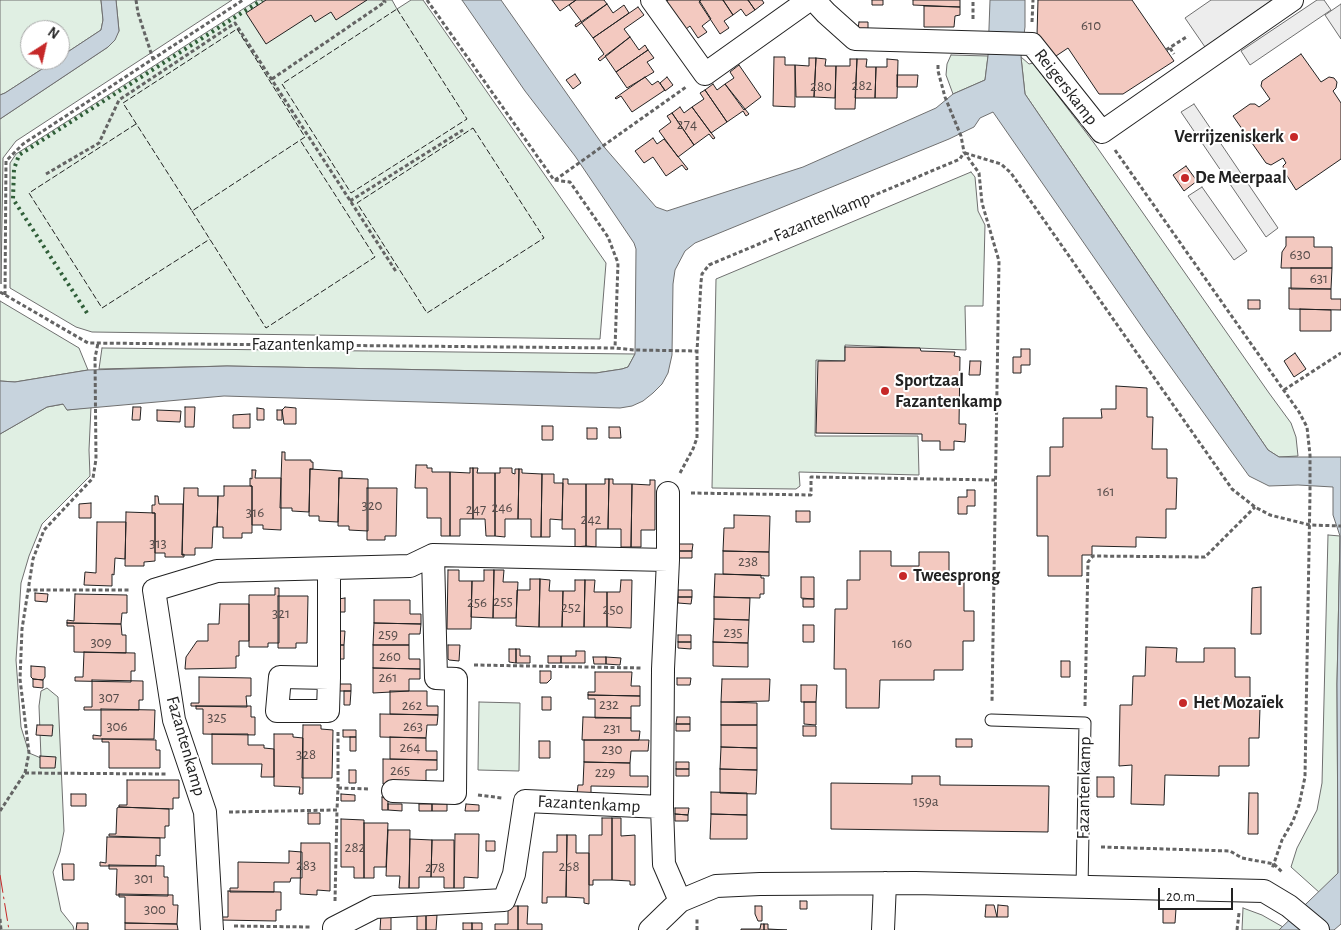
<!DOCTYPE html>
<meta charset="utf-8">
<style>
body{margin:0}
#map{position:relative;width:1341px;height:930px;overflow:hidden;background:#fff;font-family:"Alegreya Sans",sans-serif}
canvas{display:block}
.north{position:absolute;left:20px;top:20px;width:50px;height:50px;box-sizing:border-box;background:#fff;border:1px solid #a7a7a7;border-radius:50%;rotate:35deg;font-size:14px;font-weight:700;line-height:20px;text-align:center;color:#222}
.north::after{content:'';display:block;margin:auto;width:18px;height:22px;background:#c62828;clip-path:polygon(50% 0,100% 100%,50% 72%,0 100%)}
.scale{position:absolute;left:1158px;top:888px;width:75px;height:22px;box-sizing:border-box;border:2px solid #222;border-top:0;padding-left:6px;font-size:15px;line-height:18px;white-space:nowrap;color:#222;-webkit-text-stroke:4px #fff;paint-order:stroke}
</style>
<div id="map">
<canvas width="1341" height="930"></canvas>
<div class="north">N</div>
<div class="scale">20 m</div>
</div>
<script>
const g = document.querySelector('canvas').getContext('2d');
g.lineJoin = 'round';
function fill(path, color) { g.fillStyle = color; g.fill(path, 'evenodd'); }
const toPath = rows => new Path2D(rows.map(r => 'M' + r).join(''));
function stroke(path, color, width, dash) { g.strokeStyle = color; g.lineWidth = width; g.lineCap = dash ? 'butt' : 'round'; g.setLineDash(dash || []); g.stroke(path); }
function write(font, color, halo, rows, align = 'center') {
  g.font = font + ' "Alegreya Sans",sans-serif'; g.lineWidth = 4; g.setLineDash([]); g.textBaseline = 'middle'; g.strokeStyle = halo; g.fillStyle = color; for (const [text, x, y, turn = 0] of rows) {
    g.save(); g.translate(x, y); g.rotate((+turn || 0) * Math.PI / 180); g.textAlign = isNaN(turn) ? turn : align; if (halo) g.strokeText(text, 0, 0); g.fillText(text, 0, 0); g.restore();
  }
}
const green = toPath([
 [0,0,101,0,103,20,101,30,60,57,60,30,30,30,30,60,56,60,5,93,0,95,0,0],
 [116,0,232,0,16,141,3,158,1,284,0,119,108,47,119,31,116,0],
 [257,0,392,0,397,9,411,0,423,0,606,263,600,339,92,332,76,327,10,288,10,163,16,154,257,0],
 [951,55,988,56,985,80,953,94,946,75,947,64,951,55],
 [1021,57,1029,64,1033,63,1094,143,1269,393,1291,423,1296,437,1298,456,1279,457,1268,450,1025,94,1021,57],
 [971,172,975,177,978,211,985,225,983,306,965,306,966,350,845,345,845,361,816,360,815,436,918,436,919,475,799,472,800,486,796,489,712,488,716,279,971,172],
 [0,301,79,348,88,370,15,382,0,381,0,301],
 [102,348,635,354,628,367,622,369,596,373,227,366,99,369,102,348],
 [64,404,67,410,91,407,89,450,90,476,42,524,29,556,21,583,16,660,21,727,29,753,41,758,39,706,41,691,47,688,58,697,64,831,60,852,53,872,61,911,73,926,74,930,0,930,0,434,47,407,64,404],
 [1328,535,1340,536,1337,684,1338,866,1338,873,1320,893,1291,867,1297,848,1317,810,1322,783,1328,535],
 [479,702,520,703,519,771,478,770,479,702],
 [1243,908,1262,915,1283,927,1279,930,1242,930,1243,908]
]);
fill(green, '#e0efe3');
stroke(green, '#6f6f6f', 1);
const parking = toPath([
 [1211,0,1272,0,1205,47,1185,18,1211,0],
 [1317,0,1324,0,1331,10,1250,65,1241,51,1317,0],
 [1341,4,1341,39,1325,15,1341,4],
 [1194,104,1278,228,1266,237,1181,112,1194,104],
 [1202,187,1247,251,1234,260,1188,196,1202,187]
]);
fill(parking, '#ededed');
stroke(parking, '#6f6f6f', 1);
const water = toPath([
 [101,0,116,0,119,31,115,40,108,47,0,119,0,95,5,93,56,60,60,60,60,57,101,30,103,20,101,0],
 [462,0,501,0,605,148,656,207,667,211,803,167,936,108,953,94,985,80,988,56,990,0,1025,0,1025,27,1021,57,1025,94,1268,450,1279,457,1341,457,1341,924,1334,930,1279,930,1338,873,1337,684,1340,536,1333,515,1333,487,1298,485,1269,486,1249,476,1147,334,993,112,980,118,974,127,949,139,695,243,685,251,675,270,673,284,672,355,668,373,662,384,653,393,643,401,632,406,620,408,224,396,67,410,63,404,47,407,0,434,0,381,15,382,88,370,227,366,596,373,622,369,628,367,635,354,636,249,634,243,575,156,525,91,462,0]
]);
fill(water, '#c7d3dd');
stroke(water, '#6f6f6f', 1);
const building = toPath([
 [266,0,367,0,336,20,331,12,315,22,311,15,266,44,246,13,266,0],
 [552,0,576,0,560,11,552,0],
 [576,0,604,0,607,4,576,27,575,25,581,21,569,5,576,0],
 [668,0,699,0,711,19,702,26,707,32,698,38,690,26,682,32,663,4,668,0],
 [723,0,733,15,724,21,729,28,720,34,699,2,701,0,723,0],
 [723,0,748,0,755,10,746,16,741,9,733,15,723,0],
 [748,0,762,0,764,3,755,10,748,0],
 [872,0,883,0,883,5,872,5,872,0],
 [913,0,960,0,960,7,913,5,913,0],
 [1038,0,1132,0,1174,61,1123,94,1099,94,1068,48,1053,58,1037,35,1038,0],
 [607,4,613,13,624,5,629,13,593,38,581,22,607,4],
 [924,6,960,7,960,15,955,16,954,27,924,27,924,6],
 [638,7,644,15,624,29,630,37,600,61,598,59,604,54,593,38,638,7],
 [859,22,868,22,868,29,858,29,859,22],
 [630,37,639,50,645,45,648,50,616,72,605,56,630,37],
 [648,50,654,58,647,62,654,72,627,88,616,72,648,50],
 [1301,54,1321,82,1329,77,1334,78,1337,82,1336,88,1333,91,1341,103,1341,159,1296,190,1284,171,1283,166,1286,163,1283,158,1271,165,1266,163,1233,116,1250,104,1255,104,1259,107,1270,99,1261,86,1262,81,1301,54],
 [774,57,785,57,785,65,795,65,795,107,773,106,774,57],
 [809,58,816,58,814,97,796,97,795,65,809,66,809,58],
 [816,58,826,59,825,66,836,66,835,98,814,97,816,58],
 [850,59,857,59,855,109,835,109,836,66,850,66,850,59],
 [857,59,867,59,866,67,876,67,875,98,855,98,857,59],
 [887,59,898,60,897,98,875,98,876,67,887,67,887,59],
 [739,65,761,97,744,110,725,84,734,78,730,72,739,65],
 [575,74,581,83,573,89,566,80,575,74],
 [897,75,918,75,917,87,897,87,897,75],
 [645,77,652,85,658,81,665,90,632,112,621,96,616,99,615,98,645,77],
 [667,77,673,85,665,91,660,83,667,77],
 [713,84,717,90,725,84,749,114,746,116,743,111,727,122,705,90,713,84],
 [705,90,727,122,711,133,692,107,704,99,700,93,705,90],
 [680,107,684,113,692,107,715,138,713,139,709,134,694,145,672,113,680,107],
 [672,113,694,145,678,157,659,131,671,122,667,116,672,113],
 [653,138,657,144,664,139,688,169,686,170,682,165,666,176,653,157,644,163,635,151,653,138],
 [1186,166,1197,181,1184,191,1173,175,1186,166],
 [1286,237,1314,237,1314,247,1332,247,1332,268,1281,268,1282,252,1286,246,1286,237],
 [1291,268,1332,268,1331,289,1291,289,1291,268],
 [1289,288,1331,289,1331,299,1341,299,1341,310,1289,309,1289,288],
 [1248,300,1260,300,1260,309,1248,309,1248,300],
 [1300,309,1331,310,1331,331,1300,331,1300,309],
 [845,347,920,348,921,351,955,352,954,356,960,357,959,424,966,424,965,442,954,441,954,450,940,450,940,441,922,441,922,434,816,433,818,361,845,361,845,347],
 [1021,349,1030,349,1030,365,1021,365,1021,373,1013,373,1013,357,1021,357,1021,349],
 [1295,353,1306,369,1294,377,1284,361,1295,353],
 [970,361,981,361,980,375,969,375,970,361],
 [1116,386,1147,388,1147,417,1153,417,1152,449,1167,449,1167,478,1177,478,1176,509,1166,509,1166,538,1136,537,1136,547,1092,546,1092,555,1082,555,1082,576,1048,576,1048,536,1037,536,1037,476,1050,476,1050,447,1063,447,1063,418,1102,418,1101,409,1116,409,1116,386],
 [133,407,141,407,140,420,132,420,133,407],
 [185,407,195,407,194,427,185,427,185,407],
 [285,407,296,408,296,424,284,424,282,410,285,407],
 [257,408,264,409,264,420,257,420,257,408],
 [157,410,181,411,180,422,157,421,157,410],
 [277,410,282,410,282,420,277,420,277,410],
 [250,414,250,428,233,428,233,415,250,414],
 [542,426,553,426,553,440,542,440,542,426],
 [609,427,620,427,621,438,609,438,609,427],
 [587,428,597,428,597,439,587,439,587,428],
 [282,452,285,452,285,460,311,460,311,462,313,462,313,469,310,469,309,512,292,511,292,508,280,508,282,452],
 [416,465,427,465,427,468,432,468,432,472,450,472,450,536,441,536,441,518,427,518,427,488,415,488,416,465],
 [470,468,473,468,473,519,460,519,460,536,450,536,450,472,470,473,470,468],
 [473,468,478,468,477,473,495,473,495,536,486,536,485,519,473,519,473,468],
 [500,468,512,468,512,473,515,474,515,469,519,469,518,519,505,519,505,537,495,536,495,473,500,473,500,468],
 [310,469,342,471,342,478,339,478,338,522,319,521,319,516,309,516,310,469],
 [519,469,522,469,522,473,542,474,541,537,531,537,531,519,518,519,519,469],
 [252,470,256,470,255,478,281,478,281,530,263,529,263,525,252,525,252,486,250,486,250,478,252,479,252,470],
 [542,474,554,474,554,483,563,483,562,520,550,519,550,537,541,537,542,474],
 [339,478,368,479,368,531,349,530,349,526,338,526,339,478],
 [563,479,568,479,568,484,586,484,586,546,575,547,575,529,562,529,563,479],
 [605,479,609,479,608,529,596,529,596,547,586,546,586,484,605,484,605,479],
 [609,479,613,479,613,484,632,484,631,547,621,547,621,529,608,529,609,479],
 [650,480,655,480,655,530,641,530,641,547,631,547,632,484,650,485,650,480],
 [224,486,252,486,252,533,242,533,242,538,223,538,223,527,217,527,218,496,224,496,224,486],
 [184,488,198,488,198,496,218,496,217,527,213,527,212,548,195,548,195,555,182,555,184,488],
 [367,488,397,488,396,536,385,536,385,540,367,540,367,488],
 [967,490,975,490,975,506,967,506,967,514,958,514,958,497,967,497,967,490],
 [155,496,158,496,159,504,183,504,182,555,184,554,184,557,165,557,165,553,155,553,155,513,152,513,152,505,155,505,155,496],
 [91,503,91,518,79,518,79,504,91,503],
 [796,511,810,511,810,522,796,522,796,511],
 [126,512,155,513,155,561,144,562,144,566,125,566,126,512],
 [734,515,770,516,769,552,723,551,724,528,734,528,734,515],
 [97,522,126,522,125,559,115,558,114,575,112,574,112,586,84,585,85,572,96,573,97,522],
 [679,544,693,544,692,551,679,551,679,544],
 [679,551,692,551,692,558,679,558,679,551],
 [723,551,769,552,769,576,723,574,723,551],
 [860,551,891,551,891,566,919,566,919,552,949,552,949,581,964,581,964,611,974,611,974,641,963,641,963,670,934,670,934,680,880,680,879,708,846,708,846,669,834,669,835,609,847,609,847,580,860,580,860,551],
 [448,570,459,570,459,581,472,581,471,629,447,629,448,570],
 [484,570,494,570,493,618,471,617,472,581,484,581,484,570],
 [494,570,504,570,503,582,518,582,516,618,493,618,494,570],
 [715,574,761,575,761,578,764,578,764,594,760,594,760,598,714,597,715,574],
 [801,577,814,577,814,599,801,598,801,577],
 [530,579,540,579,539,627,516,626,517,590,530,590,530,579],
 [540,579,550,580,549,591,563,591,562,627,539,627,540,579],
 [575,580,585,580,584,627,562,627,563,591,575,591,575,580],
 [585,580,595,580,594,592,607,592,607,627,584,627,585,580],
 [621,580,632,580,631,628,607,627,607,592,620,592,621,580],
 [1261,587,1261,634,1251,634,1252,588,1261,587],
 [275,588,279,588,279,643,268,643,268,647,249,647,249,595,275,595,275,588],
 [678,590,692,590,692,597,678,597,678,590],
 [35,593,48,594,47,602,35,601,35,593],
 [75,594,127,595,127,613,122,613,121,624,67,623,67,620,74,621,75,594],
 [278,596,308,596,307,643,296,643,296,648,278,648,278,596],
 [678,597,692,597,691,604,678,603,678,597],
 [714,597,750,598,749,620,714,619,714,597],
 [345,598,345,612,338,612,338,599,345,598],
 [803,599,814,599,814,607,803,607,803,599],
 [374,600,410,600,410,614,421,614,421,624,374,623,374,600],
 [220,604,249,604,249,641,239,641,239,656,236,656,236,668,185,669,186,657,197,641,208,641,208,624,219,624,220,604],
 [714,619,749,620,748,643,713,642,714,619],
 [67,623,121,624,122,635,126,635,126,653,74,652,74,626,67,626,67,623],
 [374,623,421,624,420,634,409,634,409,645,373,645,374,623],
 [803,625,814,625,814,642,803,642,803,625],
 [338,631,345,631,344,645,338,645,338,631],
 [678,635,691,635,691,642,678,642,678,635],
 [678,642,691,642,691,649,678,648,678,642],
 [713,642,748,643,748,667,713,666,713,642],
 [338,645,344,645,344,659,338,659,338,645],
 [373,645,409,645,409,659,420,659,420,669,373,668,373,645],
 [448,645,460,645,459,661,449,660,448,659,448,645],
 [1146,647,1177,648,1176,662,1204,662,1204,648,1235,648,1235,677,1250,677,1250,707,1260,707,1259,738,1249,738,1249,766,1219,766,1219,776,1165,775,1164,805,1131,804,1132,765,1119,766,1120,705,1132,705,1133,676,1145,676,1146,647],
 [509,649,516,649,516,663,509,662,509,649],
 [516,649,520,649,520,656,530,656,530,663,516,663,516,649],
 [576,651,585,651,585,663,561,663,561,656,576,656,576,651],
 [84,652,135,653,135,671,131,671,131,682,75,681,75,677,83,677,84,652],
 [548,656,561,656,561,663,548,663,548,656],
 [593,657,606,657,606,664,594,664,593,657],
 [606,657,621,658,620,665,606,664,606,657],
 [1061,661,1070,661,1070,677,1061,677,1061,661],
 [31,666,45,667,45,677,43,680,33,679,31,677,31,666],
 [373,668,420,669,420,679,409,679,409,691,373,693,373,668],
 [540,671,551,671,551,679,547,683,540,683,540,671],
 [595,672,632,672,631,686,640,686,640,696,588,695,588,692,595,692,595,672],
 [199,677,251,678,251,696,246,696,247,707,191,706,191,703,199,703,199,677],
 [677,678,691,678,690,685,677,685,677,678],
 [33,679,43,680,43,688,33,687,33,679],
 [722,679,770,679,769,701,721,702,722,679],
 [92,680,143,681,143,700,139,700,139,710,84,710,84,707,92,707,92,680],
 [337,684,351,684,351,691,337,691,337,684],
 [801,685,817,685,816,702,801,702,801,685],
 [344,691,351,691,350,705,344,705,344,691],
 [390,691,427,691,427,706,438,706,438,715,390,714,390,691],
 [588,695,640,696,640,706,631,706,631,718,595,718,595,699,588,699,588,695],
 [542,697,551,697,551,710,542,710,542,697],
 [721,702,757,703,757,725,721,725,721,702],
 [804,702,816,702,816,725,804,724,804,702],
 [196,706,251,706,251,717,255,717,255,735,203,734,203,709,196,709,196,706],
 [101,709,155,710,154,739,93,739,93,735,101,736,101,709],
 [380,714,438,715,437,725,427,725,426,738,380,737,380,714],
 [583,717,631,718,631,731,640,731,639,740,582,740,583,717],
 [677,717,690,717,690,724,676,724,677,717],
 [676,724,690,724,690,731,676,731,676,724],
 [37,725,53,725,52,736,36,735,37,725],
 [303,725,321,725,321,729,333,730,332,778,302,778,303,725],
 [721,725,757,725,757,748,721,747,721,725],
 [803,726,816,726,816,736,803,736,803,726],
 [343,730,356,730,356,737,343,737,343,730],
 [212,734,248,734,248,745,264,745,264,748,274,749,274,777,261,777,262,764,212,764,212,734],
 [274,734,293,734,293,737,303,738,303,794,299,794,300,787,274,786,274,734],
 [350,737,356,737,356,751,350,751,350,737],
 [390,737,426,738,426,751,437,751,437,760,390,759,390,737],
 [102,739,156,740,156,750,160,750,160,768,109,768,109,742,102,742,102,739],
 [956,739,972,739,972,747,956,747,956,739],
 [584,740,649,740,648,751,631,751,630,763,584,762,584,740],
 [539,741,550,741,550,758,539,758,539,741],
 [721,747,757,748,757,770,720,769,721,747],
 [40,756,56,757,55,768,40,768,40,756],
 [383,759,437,760,437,770,426,770,426,784,383,784,383,759],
 [584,762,630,763,630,776,648,776,648,787,591,786,591,794,577,794,578,785,583,785,584,762],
 [676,762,689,762,689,769,676,769,676,762],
 [676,769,689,769,689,776,676,776,676,769],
 [720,769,757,770,756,794,720,793,720,769],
 [349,770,356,770,356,783,349,783,349,770],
 [912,776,940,776,940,785,1049,786,1048,832,831,829,831,783,912,784,912,776],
 [1097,777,1114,777,1114,797,1097,797,1097,777],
 [127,780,179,780,179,798,173,798,173,809,119,807,119,805,127,805,127,780],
 [711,792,747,793,747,815,711,814,711,792],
 [1249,793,1258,793,1258,834,1248,834,1249,793],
 [71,794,86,794,86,806,71,806,71,794],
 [341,794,355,795,355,801,341,801,341,794],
 [382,797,388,797,388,810,382,810,382,797],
 [388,804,402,804,402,811,388,810,388,804],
 [419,804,432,804,432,811,419,811,419,804],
 [432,804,447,804,447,811,432,811,432,804],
 [466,804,479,805,479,811,465,811,466,804],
 [119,807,169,809,169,826,165,826,165,838,109,836,109,834,116,834,117,808,119,807],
 [675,808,689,808,688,815,675,814,675,808],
 [308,813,320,813,320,824,308,824,308,813],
 [675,814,688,815,688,821,675,821,675,814],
 [711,814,747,815,747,839,710,839,711,814],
 [602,818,612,818,612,880,593,880,593,885,589,885,589,835,602,835,602,818],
 [612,818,621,818,621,836,635,835,635,885,630,885,630,881,612,880,612,818],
 [341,819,364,820,364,878,354,878,354,867,341,867,341,819],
 [364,823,388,823,386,867,374,867,374,878,364,878,364,823],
 [388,830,410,830,409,888,399,888,400,876,386,876,388,830],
 [455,834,479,834,478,878,464,877,464,888,454,888,455,834],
 [557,835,567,835,566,897,547,897,547,903,542,903,543,852,557,852,557,835],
 [567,835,576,835,576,853,589,853,589,904,584,903,584,898,566,897,567,835],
 [107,837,160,838,160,856,156,855,156,866,100,866,100,862,106,863,107,837],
 [410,839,432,840,431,877,419,877,419,888,409,888,410,839],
 [432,840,454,840,454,888,444,888,444,877,431,877,432,840],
 [486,841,495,841,495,851,486,851,486,841],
 [301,843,330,843,330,891,317,890,317,895,300,894,301,843],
 [289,851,302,852,302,878,291,878,290,882,274,882,274,892,230,892,230,888,238,888,238,862,289,863,289,851],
 [62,864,74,864,74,880,63,880,62,864],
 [109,865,164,866,164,877,168,877,168,896,116,895,117,869,109,869,109,865],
 [228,891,281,892,281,910,276,910,276,921,220,920,221,917,228,917,228,891],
 [119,894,173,895,173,905,178,905,177,924,125,923,125,897,119,897,119,894],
 [800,901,807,901,807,909,800,909,800,901],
 [986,905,994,905,997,917,985,917,986,905],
 [998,905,1008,906,1008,917,997,917,998,905],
 [508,906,518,906,518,930,495,930,495,924,508,924,508,906],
 [518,906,528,906,527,924,542,924,542,930,518,930,518,906],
 [755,906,762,906,762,921,758,921,755,914,755,906],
 [1163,909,1176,909,1175,923,1163,923,1163,909],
 [381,914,391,915,391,930,380,930,381,914],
 [417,915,426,915,426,930,417,930,417,915],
 [426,915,437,915,436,930,426,930,426,915],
 [77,923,88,923,88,930,76,930,77,923],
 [125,923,177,924,178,930,125,930,125,923],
 [463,923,472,923,472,930,463,930,463,923],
 [472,923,482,923,482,930,472,930,472,923],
 [761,924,764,924,764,930,741,930,741,929,760,929,761,924],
 [764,924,768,924,768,929,787,930,764,930,764,924]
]);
fill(building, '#f3c9c0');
stroke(building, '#222', 1);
const service = toPath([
 [991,720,1085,723,1082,887]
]);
const minor = toPath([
 [652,0,705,74,809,0],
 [814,0,826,13,855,39,1032,44,1102,132,1292,0],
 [668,493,668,560,663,669,662,807,664,864,680,901],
 [329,678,328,711,277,711,280,677,329,678,329,569],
 [393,791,455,793,456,679,436,678,433,555],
 [212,930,205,812,174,720,154,590,217,571,410,566,433,555,668,560],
 [335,930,334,928,375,907,504,900,514,874,525,801,662,807],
 [650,930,680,901,716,886,760,884,915,883,1264,891,1289,906,1318,930],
 [883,930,885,883]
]);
stroke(service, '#222', 13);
stroke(minor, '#222', 24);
stroke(toPath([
 [136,0,138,13,153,59],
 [427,0,554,180,570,182,608,237,618,263,615,348],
 [973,19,973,0],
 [1032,22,1033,0],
 [1170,48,1174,54],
 [1166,50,1188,36],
 [938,65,938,71,945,97,961,136,964,152,979,173,982,203,999,261,992,702],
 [272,79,385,2,383,0],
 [1115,150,1299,412,1307,427,1310,455,1310,493,1305,777,1299,805,1293,821,1282,840,1272,869],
 [965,153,1001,164,1011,173,1232,489,1255,507,1270,515,1310,525,1341,526],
 [46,174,99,143,119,100,235,23,397,273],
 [555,180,686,87],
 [350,201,463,130],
 [0,292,88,343,615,348,634,350,697,351],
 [5,295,6,161,23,144,243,0],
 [1284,390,1341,353],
 [680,473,693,449,697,438,697,351,701,282,702,274,709,265,960,159,964,152],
 [691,493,811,495,811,477,995,480],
 [27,590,131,590],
 [474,665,641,668],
 [1085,706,1088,562,1093,556,1205,557,1255,507],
 [25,773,168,774],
 [338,788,338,732],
 [478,795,502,798],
 [0,811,25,773,29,753,20,679,22,629,33,559,44,530,93,478,96,459,95,358,98,343],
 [229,812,337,810,338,788,370,789],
 [1101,847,1230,851,1242,858,1274,864,1282,872],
 [335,901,337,810],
 [0,919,1,930],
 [234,926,311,927],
 [697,930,697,918],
 [1237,930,1239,913]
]), '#646464', 3, [4, 2.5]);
stroke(service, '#fff', 11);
stroke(minor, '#fff', 22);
stroke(toPath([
 [87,313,13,199,14,169,19,155,262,0]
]), '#2f5e38', 4, [2.5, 4]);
stroke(toPath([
 [397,9,467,119,351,193,282,84,397,9],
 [237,29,305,137,192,211,123,103,237,29],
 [136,124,29,193,102,308,210,239],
 [473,128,544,238,427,313,357,203,473,128],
 [192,211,266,328,375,257,300,140]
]), '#222', 1, [6, 2.5]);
stroke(toPath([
 [0,875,9,930]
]), '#c62828', 1, [18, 4, 2.5, 4]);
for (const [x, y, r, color] of [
 [1294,137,5,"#c62828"],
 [1185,178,5,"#c62828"],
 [885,391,5,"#c62828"],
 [903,576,5,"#c62828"],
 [1183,703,5,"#c62828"]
]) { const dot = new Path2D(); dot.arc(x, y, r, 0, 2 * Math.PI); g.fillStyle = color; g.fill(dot); stroke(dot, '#fff', 2); }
write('15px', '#564c4a', null, [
 ["610",1091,25],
 ["282",862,85],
 ["280",821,86],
 ["274",687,124],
 ["630",1300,254],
 ["631",1319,278],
 ["161",1106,491],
 ["320",372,505],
 ["246",502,507],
 ["247",476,509],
 ["316",255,512],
 ["242",591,519],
 ["313",158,543],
 ["238",748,561],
 ["255",503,601],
 ["256",477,602],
 ["252",571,607],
 ["250",613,609],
 ["321",281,613],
 ["235",733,632],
 ["259",388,634],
 ["309",101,642],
 ["160",902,643],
 ["260",390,656],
 ["261",388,677],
 ["307",109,697],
 ["232",609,704],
 ["262",412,705],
 ["325",217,717],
 ["306",117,726],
 ["263",413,726],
 ["231",612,728],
 ["264",410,747],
 ["230",612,749],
 ["328",306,754],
 ["265",400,770],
 ["229",605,772],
 ["159a",926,801],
 ["282",355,847],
 ["283",306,865],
 ["268",569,866],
 ["278",435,867],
 ["301",144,878],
 ["300",155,909]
]);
write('18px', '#222', '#fff', [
 ["Reigerskamp",1066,87,52],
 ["Fazantenkamp",822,217,-23],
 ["Fazantenkamp",303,345],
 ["Fazantenkamp",186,746,74],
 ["Fazantenkamp",1084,788,-89],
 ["Fazantenkamp",589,804,3]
]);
write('bold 18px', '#222', '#fff', [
 ["Verrijzeniskerk",1284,137,"right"],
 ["De Meerpaal",1195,178],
 ["Sportzaal",895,381],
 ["Fazantenkamp",895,402],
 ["Tweesprong",913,576],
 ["Het Mozaïek",1193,703]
], 'left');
</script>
